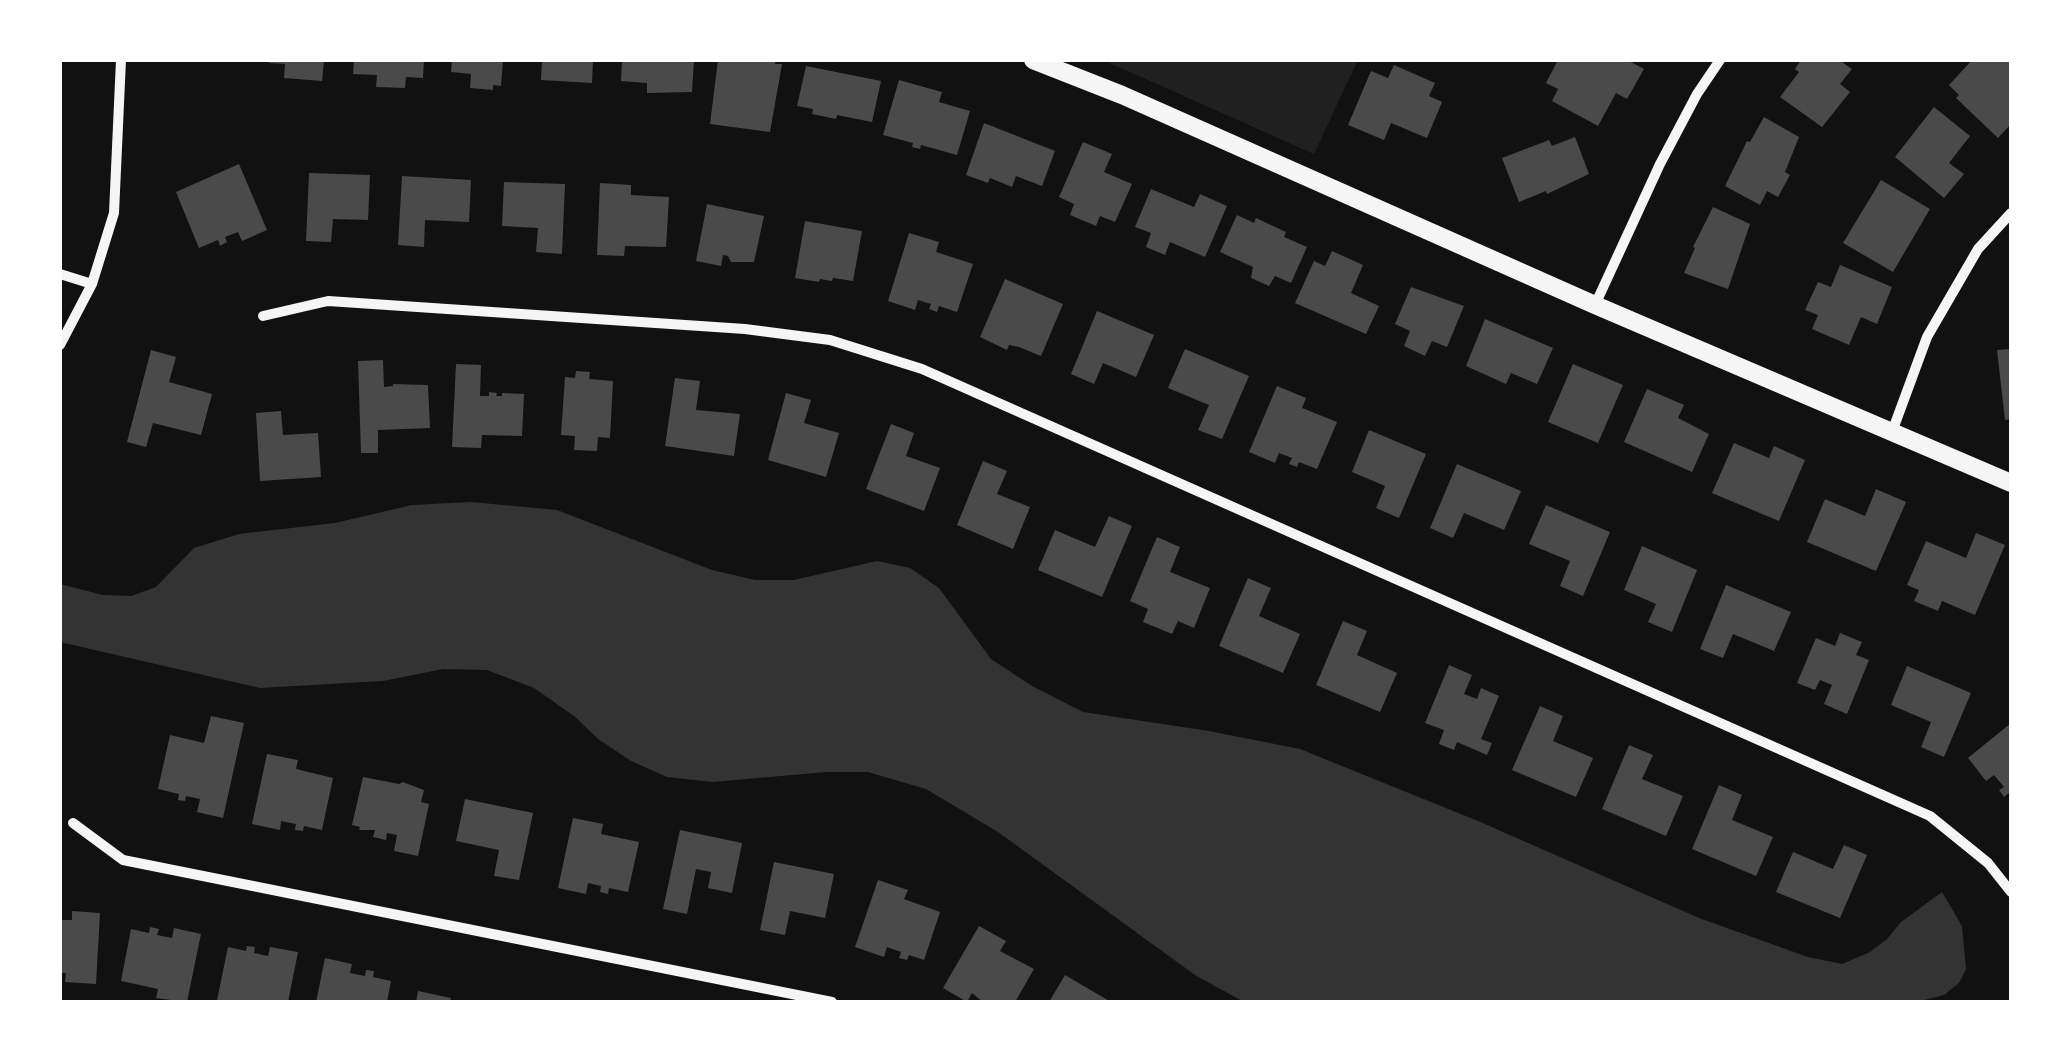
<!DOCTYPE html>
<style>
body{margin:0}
#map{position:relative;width:2071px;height:1062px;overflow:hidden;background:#111;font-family:Figtree,sans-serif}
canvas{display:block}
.frame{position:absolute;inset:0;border:62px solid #fff;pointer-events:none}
</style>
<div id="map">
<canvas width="2071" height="1062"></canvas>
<div class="frame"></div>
</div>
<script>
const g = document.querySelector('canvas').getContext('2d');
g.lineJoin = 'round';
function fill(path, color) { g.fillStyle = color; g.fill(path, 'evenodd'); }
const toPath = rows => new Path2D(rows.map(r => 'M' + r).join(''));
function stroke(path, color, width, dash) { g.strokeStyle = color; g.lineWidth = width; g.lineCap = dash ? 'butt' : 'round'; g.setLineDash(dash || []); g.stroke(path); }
fill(toPath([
 [1103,60,1358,60,1314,154]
]), '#202020');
fill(toPath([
 [471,502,557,510,712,570,755,580,794,580,877,561,910,568,939,588,991,659,1032,686,1083,712,1209,731,1300,749,1478,821,1699,918,1808,957,1842,964,1870,952,1887,939,1901,922,1942,892,1962,926,1966,969,1959,983,1944,995,1916,1002,1244,1002,1195,975,998,832,926,789,868,772,826,772,713,782,667,777,631,761,598,739,574,716,534,688,487,670,443,669,383,681,260,688,60,642,60,584,103,595,131,596,156,587,194,548,239,534,335,523,412,505]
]), '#333');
fill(toPath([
 [269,60,324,60,322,81,284,78,285,64,269,63],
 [354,60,424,60,423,78,406,77,405,88,376,87,377,75,353,74],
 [452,60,503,60,501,86,493,85,493,90,470,88,471,74,451,72],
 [542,60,593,60,592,83,541,80],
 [622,60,694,60,692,92,647,93,647,83,621,81],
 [718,60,776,60,775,64,782,64,770,132,710,124],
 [1558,60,1627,60,1644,69,1627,99,1616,93,1598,126,1552,101,1558,89,1546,83],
 [1801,60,1839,60,1852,69,1840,84,1850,92,1822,127,1780,97,1799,72,1795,69],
 [1972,60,2011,60,2011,124,1998,138,1956,98,1959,95,1949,85],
 [1394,65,1435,83,1429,96,1442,102,1427,138,1391,123,1384,140,1348,125,1371,71,1388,78],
 [806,66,881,81,872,122,837,115,836,119,812,114,813,109,797,106],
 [899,80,942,92,939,102,970,111,957,155,921,145,920,149,912,147,913,143,883,135],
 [1934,107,1970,136,1949,163,1964,174,1944,198,1895,157],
 [1764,117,1799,137,1785,172,1790,175,1778,197,1767,191,1760,205,1725,186,1747,141,1750,142],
 [984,123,1055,151,1042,186,1016,176,1012,187,990,178,988,183,966,175],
 [1575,137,1589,174,1547,194,1546,191,1519,202,1502,158,1549,140,1552,146],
 [1083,142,1112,154,1104,172,1132,184,1115,222,1100,216,1096,226,1070,215,1074,204,1059,197],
 [239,164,267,230,242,241,238,232,225,237,227,242,220,246,218,240,199,248,176,192],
 [309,173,370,175,368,220,333,219,331,242,306,241],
 [402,176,471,180,469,222,425,220,424,247,398,245],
 [1881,180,1930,209,1893,272,1843,243],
 [504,182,565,184,562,254,536,252,538,228,502,226],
 [600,183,631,185,631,195,669,197,666,247,625,246,624,256,597,255],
 [1151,189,1194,207,1200,194,1227,206,1205,257,1170,242,1165,255,1146,247,1151,233,1135,227],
 [707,204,764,216,754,262,731,262,728,256,723,255,721,266,696,261],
 [1713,207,1750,224,1728,289,1684,273,1695,248,1693,247],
 [1237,215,1254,223,1256,218,1286,232,1284,237,1307,247,1291,283,1275,276,1269,286,1251,278,1253,267,1220,252],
 [805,221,862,231,853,281,833,278,832,281,820,279,819,282,795,278],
 [909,233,939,242,936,252,973,264,957,312,939,306,937,312,929,309,931,304,918,300,915,310,888,301],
 [1332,251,1363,265,1351,293,1379,306,1366,334,1295,303,1314,261,1325,266],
 [1840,265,1892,287,1877,324,1861,317,1849,345,1812,329,1818,315,1805,310,1818,282,1831,287],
 [1005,279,1063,304,1041,356,1019,347,1009,345,1007,350,980,337],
 [1411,287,1464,306,1447,347,1432,341,1425,356,1404,346,1410,331,1395,324],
 [1097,311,1154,335,1136,377,1103,363,1094,384,1071,374],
 [1485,319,1553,348,1537,384,1511,373,1506,384,1466,366],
 [1185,349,1249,376,1222,439,1198,430,1209,405,1168,388],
 [2011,349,2011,419,2005,420,1997,350],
 [151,350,176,357,169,382,212,394,201,435,153,423,146,447,127,442],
 [383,360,384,387,393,386,393,384,428,385,430,428,378,430,378,453,361,453,358,361],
 [456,364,481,365,480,396,489,396,489,392,497,393,496,396,502,396,502,393,524,394,522,436,482,435,481,448,452,447],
 [1573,364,1623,385,1598,443,1548,422],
 [576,371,590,372,589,379,613,381,610,438,598,437,597,451,574,450,575,436,561,435,565,377,575,378],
 [675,378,700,381,696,410,740,414,734,456,665,446],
 [1277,386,1306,398,1302,408,1337,422,1317,469,1299,462,1297,467,1289,464,1292,458,1279,453,1275,463,1249,452],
 [1647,389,1684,405,1678,418,1709,434,1692,472,1624,442],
 [786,393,811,400,804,423,839,433,826,477,768,460],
 [281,411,283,435,318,433,321,477,260,481,256,413],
 [891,424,914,433,906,456,940,468,924,511,866,489],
 [1369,430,1426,454,1399,518,1376,508,1385,486,1352,472],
 [1734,443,1769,458,1774,446,1805,460,1779,521,1712,493],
 [983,461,1007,471,997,494,1030,507,1013,549,957,525],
 [1457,464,1521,491,1504,530,1464,513,1453,538,1430,528],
 [1876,489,1906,502,1876,571,1807,542,1825,499,1865,516],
 [1546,505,1610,532,1583,596,1560,586,1570,561,1529,544],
 [1109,516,1132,526,1102,597,1038,570,1055,530,1095,547],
 [1976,533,2005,545,1975,615,1942,601,1938,611,1914,601,1919,590,1907,585,1926,541,1966,558],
 [1157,537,1180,547,1170,572,1210,588,1194,628,1178,621,1172,634,1143,622,1148,609,1130,601],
 [1642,546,1697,570,1672,632,1648,622,1656,604,1624,590],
 [1248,578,1271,588,1259,616,1300,634,1283,673,1219,646],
 [1726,585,1791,612,1774,651,1733,634,1723,658,1700,649],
 [1343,621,1367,631,1357,655,1397,673,1380,712,1316,685],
 [1840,633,1862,642,1856,655,1869,660,1847,714,1824,704,1832,685,1820,680,1815,690,1797,683,1816,638,1835,646],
 [1449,665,1472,675,1464,694,1477,699,1481,688,1499,696,1481,739,1492,743,1487,755,1457,742,1454,750,1439,744,1444,730,1425,723],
 [1907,666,1971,693,1944,757,1921,747,1931,722,1891,705],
 [1540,706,1563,716,1553,741,1593,758,1576,797,1512,770],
 [211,716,244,723,223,818,197,812,200,799,186,796,185,801,178,800,179,794,158,789,170,735,204,743],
 [2011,723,2011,795,2009,793,2004,797,1999,790,2004,787,1994,775,1986,781,1968,758],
 [1629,745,1653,755,1642,779,1683,796,1666,836,1602,809],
 [267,754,298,760,296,769,333,778,322,830,304,826,303,831,295,830,296,824,281,821,280,830,252,824],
 [363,777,399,784,403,782,424,790,421,802,429,804,418,856,394,851,397,835,387,833,386,840,373,837,375,830,359,830,360,827,352,825],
 [1719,785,1742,795,1732,820,1773,837,1756,876,1692,849],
 [465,799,533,813,519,880,494,876,499,850,456,841],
 [573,818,603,824,601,834,639,842,628,892,609,888,608,894,600,892,601,886,588,883,586,894,558,888],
 [680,830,742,843,732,893,708,888,711,872,696,869,687,914,663,909],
 [1844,845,1867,855,1840,918,1776,892,1793,852,1833,869],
 [774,862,834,874,825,918,790,911,785,935,760,930],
 [878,880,908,890,904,899,940,912,924,960,909,955,907,960,899,958,901,952,887,947,884,957,855,947],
 [72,911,100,913,96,984,65,982,66,973,60,973,60,920,72,920],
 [979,926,1006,941,1000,951,1034,969,1015,1002,983,1002,972,993,967,1002,943,988],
 [150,927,159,929,157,935,172,938,174,928,201,934,187,1002,156,998,158,989,121,981,131,929,149,933],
 [247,946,255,947,254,953,268,956,270,947,298,952,288,1002,217,1000,228,947,246,951],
 [325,958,352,964,350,973,365,976,366,970,374,971,373,977,391,981,387,1002,316,1002],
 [1065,975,1111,1002,1049,1002],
 [418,991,451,998,450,1002,416,1002]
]), '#4a4a4a');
stroke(toPath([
 [60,274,92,284],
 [1595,305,1660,164,1697,94,1720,60],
 [263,316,328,301,745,329,830,340,922,369,1930,816,1988,863,2011,892],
 [60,345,92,284,114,213,121,60],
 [1892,432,1927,337,1978,249,2011,213],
 [73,823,123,860,832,1002]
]), '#f5f5f5', 10);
stroke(toPath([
 [1033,60,1122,95,1595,305,2011,483]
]), '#f5f5f5', 18);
</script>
